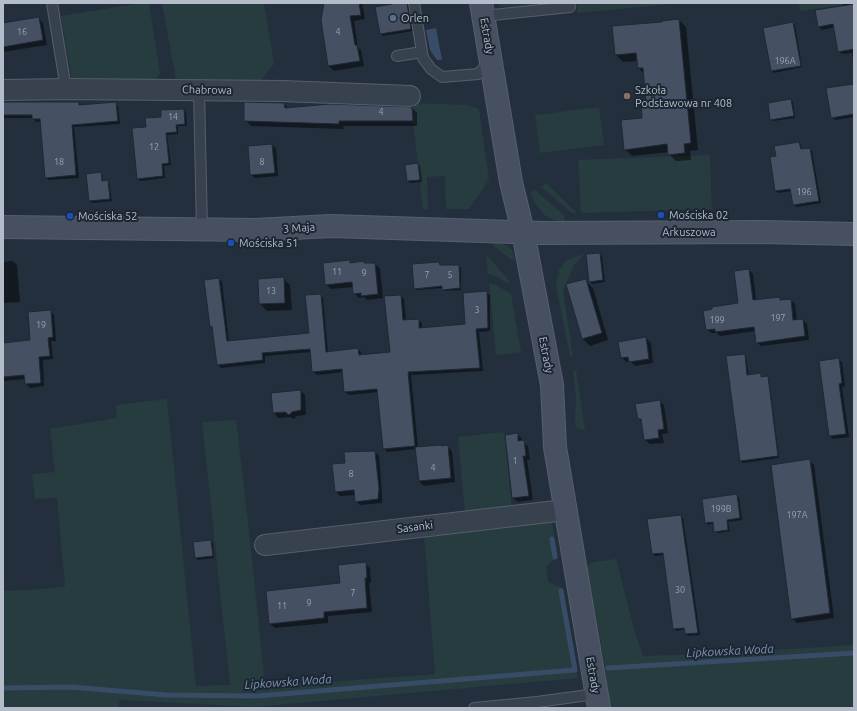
<!DOCTYPE html>
<meta charset="utf-8">
<style>
body{margin:0}
#map{position:relative;width:857px;height:711px;overflow:hidden;background:#242f3e;font-family:Ubuntu,sans-serif}
canvas{display:block}
.frame{position:absolute;inset:0;border:4px solid #b4bcc9;pointer-events:none}
</style>
<div id="map">
<canvas width="857" height="711"></canvas>
<div class="frame"></div>
</div>
<script>
const g = document.querySelector('canvas').getContext('2d');
g.lineJoin = 'round';
function fill(path, color) { g.fillStyle = color; g.fill(path, 'evenodd'); }
const toPath = rows => new Path2D(rows.map(r => 'M' + r).join(''));
function stroke(path, color, width, dash) { g.strokeStyle = color; g.lineWidth = width; g.lineCap = dash ? 'butt' : 'round'; g.setLineDash(dash || []); g.stroke(path); }
function write(font, color, halo, rows, align = 'center') {
  g.font = font + ' Ubuntu,sans-serif'; g.lineWidth = 4; g.setLineDash([]); g.textBaseline = 'middle'; g.strokeStyle = halo; g.fillStyle = color; for (const [text, x, y, turn = 0] of rows) {
    g.save(); g.translate(x, y); g.rotate((+turn || 0) * Math.PI / 180); g.textAlign = isNaN(turn) ? turn : align; if (halo) g.strokeText(text, 0, 0); g.fillText(text, 0, 0); g.restore();
  }
}
fill(toPath([
 [142,3,149,3,160,73,154,81,72,81,61,16],
 [162,3,264,3,274,64,261,80,176,80],
 [498,3,536,3,536,5,499,7],
 [576,3,682,3,578,13],
 [798,3,842,3,842,5,801,11],
 [412,103,468,105,479,109,489,180,469,209,446,209,445,176,427,177,428,209,423,209,413,121],
 [599,107,604,145,540,153,535,115],
 [710,155,712,209,581,213,578,160],
 [546,183,577,213,572,213,541,187],
 [535,190,564,215,565,222,553,220,546,216,540,210,535,203,530,193],
 [493,241,499,242,508,246,512,250,515,260,512,260,493,246],
 [486,254,509,281,509,284,498,277,488,274],
 [584,254,574,265,563,291,573,357,570,355,556,285,559,270,566,261,574,257],
 [489,283,496,285,511,294,521,352,496,355],
 [576,370,585,430,582,430,577,428,575,423,576,398,573,372],
 [167,399,196,686,230,685,202,422,236,420,248,521,265,684,341,681,435,674,424,533,536,520,552,523,558,557,546,566,548,582,563,588,578,678,254,707,120,700,118,708,3,708,3,591,43,589,65,586,57,498,35,499,32,474,55,472,50,429,117,418,116,405],
 [504,432,512,508,465,513,458,437],
 [616,559,634,629,643,656,710,654,854,645,854,708,610,708,604,660,587,566,594,562]
]), '#263c3f');
fill(toPath([
 [436,28,442,60,437,60,430,50,426,30]
]), '#394c67');
fill(toPath([
 [325,3,362,3,365,19,354,21,358,48,361,50,364,66,334,71,329,66,322,20],
 [403,3,407,3,409,4,413,31,383,36,381,34,376,7],
 [843,3,854,3,854,67,852,53,842,54,839,51,835,27,822,30,819,27,844,7],
 [39,18,43,23,47,45,3,52,3,24],
 [679,20,686,27,698,150,690,151,691,160,676,161,669,154,669,152,632,156,625,149,644,118,647,103,644,74,639,68,638,61,623,62,616,55,613,26,663,23],
 [793,23,795,25,802,67,774,73,772,71],
 [854,85,854,117,835,120,832,117],
 [791,100,793,102,795,118,773,121,771,119],
 [3,102,79,103,82,105,115,103,118,106,120,124,74,127,79,178,49,180,46,177,41,122,36,122,33,118,3,118],
 [284,104,289,109,412,108,417,113,417,126,343,126,344,129,251,126,245,120],
 [184,110,186,112,187,126,178,126,178,134,167,135,171,165,164,166,165,178,140,181,138,179,147,127,162,117],
 [799,143,801,145,802,150,810,149,812,151,821,203,796,207,794,205,792,191,778,193,776,191,771,158,777,157],
 [272,145,276,148,278,176,255,178,251,175,249,147],
 [418,164,420,166,422,182,410,183,408,181,406,166],
 [3,169,4,184,3,184],
 [100,174,102,176,103,182,107,181,109,183,112,201,92,203,90,201],
 [600,254,602,256,605,282,592,284,590,282],
 [13,261,17,265,20,302,3,303,3,262],
 [349,261,352,264,364,263,366,264,375,264,380,268,383,298,367,300,364,297,359,298,354,293,353,287,331,289,326,284],
 [439,263,441,266,459,266,461,268,461,290,445,291,443,288,417,290,415,288],
 [749,270,753,274,756,300,779,298,782,301,791,300,795,304,797,320,803,320,807,324,809,340,761,346,757,342,755,331,720,336,717,333,711,333,707,329,739,304],
 [283,278,290,285,292,310,267,311,260,304,259,280],
 [219,279,222,282,229,342,310,334,320,295,323,298,328,353,358,349,361,352,361,356,391,353,401,296,404,299,406,321,418,320,422,323,422,329,466,325,486,292,490,295,490,331,479,332,483,371,411,375,418,448,447,446,452,451,455,482,424,486,419,481,416,449,387,452,384,448,379,392,349,395,345,392,343,372,317,375,313,371,311,352,265,356,265,363,221,368,218,365,213,328,211,326],
 [586,281,593,288,608,340,590,346,583,339],
 [51,311,54,315,56,341,51,341,53,359,43,360,44,386,30,388,26,384,26,379,3,381,3,344,31,341],
 [646,338,651,343,653,363,635,366,631,362,627,362,622,358],
 [744,355,746,357,749,376,760,375,762,377,767,377,769,379,779,458,743,463,741,461,727,357],
 [838,359,842,362,845,386,842,387,849,437,833,439,830,436],
 [301,391,305,395,306,415,297,416,294,419,290,417,278,418,274,413],
 [659,401,664,405,668,433,662,434,664,443,650,444,645,440,643,423,639,419],
 [517,434,522,439,522,442,528,446,530,460,527,460,533,500,518,502,513,498],
 [375,452,379,456,382,494,382,503,360,505,356,501,355,495,340,496,336,492,346,464],
 [809,460,814,465,834,618,797,623,792,618],
 [737,495,739,498,742,520,728,522,730,531,718,533,715,531,714,523,708,525,706,522],
 [681,516,683,518,700,635,688,636,686,634,686,629,676,631,674,629,664,555,655,556,653,554],
 [211,541,213,543,214,558,198,560,196,558,194,543],
 [365,563,370,568,371,582,369,583,372,612,328,616,328,623,275,628,270,624,341,584]
]), '#0007');
stroke(toPath([
 [552,539,555,557],
 [608,668,854,653],
 [3,688,71,687,166,695,257,696,575,670,561,591]
]), '#394c67', 5);
const building = toPath([
 [324,3,359,3,361,15,350,16,355,45,357,45,360,61,328,66,321,20,324,3],
 [397,3,407,3,411,29,380,34,375,7,397,3],
 [854,4,854,49,838,52,833,24,818,27,815,10,854,4],
 [39,17,43,40,3,47,3,23,39,17],
 [679,19,691,143,684,144,685,153,668,155,667,144,624,150,621,120,642,118,641,102,646,102,643,68,638,68,636,53,615,55,612,26,662,22,662,21,679,19],
 [793,22,801,66,771,71,763,28,793,22],
 [854,84,854,114,831,118,826,88,854,84],
 [791,99,794,116,770,120,768,103,791,99],
 [3,102,79,102,79,105,116,102,118,121,72,125,76,175,45,178,40,119,32,119,32,115,3,115,3,102],
 [244,102,284,103,285,108,330,104,412,107,413,121,339,121,339,124,244,121,244,102],
 [184,109,185,124,176,125,177,132,166,133,169,163,162,164,163,176,137,179,132,128,146,127,145,118,161,117,161,110,184,109],
 [799,142,801,149,810,148,819,201,793,205,790,189,775,191,770,157,776,156,774,146,799,142],
 [272,144,275,173,250,175,248,146,272,144],
 [418,163,420,180,407,181,405,165,418,163],
 [101,172,102,181,108,180,110,199,89,201,86,174,101,172],
 [600,253,603,280,589,282,586,254,600,253],
 [350,260,350,263,364,261,364,263,375,263,378,294,361,296,361,293,353,294,352,282,325,285,323,263,350,260],
 [439,262,440,265,459,265,460,288,442,290,442,286,414,289,412,264,439,262],
 [749,269,753,300,780,297,780,300,791,299,793,320,803,319,805,336,756,343,754,327,715,332,715,329,706,330,703,311,712,309,712,307,738,303,734,271,749,269],
 [284,277,285,303,259,304,258,279,284,277],
 [219,278,227,341,309,333,305,295,321,294,326,352,358,348,359,355,390,352,384,296,401,295,403,320,419,319,419,328,465,324,463,293,487,291,488,328,476,329,480,368,408,372,415,446,383,449,377,389,344,392,342,369,312,372,310,349,262,353,263,360,217,365,212,326,210,327,204,280,219,278],
 [586,279,602,333,582,339,566,284,586,279],
 [51,310,53,337,48,338,50,356,39,357,41,383,25,384,24,375,3,377,3,343,30,340,28,312,51,310],
 [646,337,649,359,629,362,628,357,621,358,618,342,646,337],
 [745,354,747,375,761,373,761,377,768,376,778,456,740,461,726,356,745,354],
 [839,358,842,383,839,384,846,434,829,436,819,361,839,358],
 [301,390,301,410,292,412,289,415,285,412,273,413,271,393,301,390],
 [660,400,664,429,658,430,659,438,644,440,641,419,638,419,635,404,660,400],
 [518,433,518,441,524,440,526,456,523,456,529,496,512,498,505,435,518,433],
 [441,445,441,446,448,445,451,478,419,481,415,447,441,445],
 [375,451,379,489,378,499,355,502,354,490,335,492,332,464,345,463,344,452,375,451],
 [810,459,830,613,791,619,771,465,810,459],
 [737,494,740,518,727,520,728,530,714,532,713,522,705,523,702,499,737,494],
 [681,515,698,633,685,634,684,628,673,629,663,553,652,554,647,519,681,515],
 [211,540,213,556,195,558,193,542,211,540],
 [366,562,367,578,365,578,367,608,324,612,324,618,269,624,266,591,340,583,338,565,366,562]
]);
fill(building, '#455162');
stroke(building, '#1f2835', 1);
const lane = toPath([
 [52,3,66,89],
 [414,3,423,58,431,69,442,77,478,74,490,62],
 [483,16,570,7],
 [397,56,422,52],
 [199,90,202,230],
 [474,708,537,702,596,694]
]);
const street = toPath([
 [3,90,66,89,283,91,410,96],
 [265,545,565,510]
]);
const secondary = toPath([
 [481,3,511,182,523,232,552,385,555,447,599,708],
 [3,227,255,230,331,226,543,233,762,232,854,234]
]);
stroke(lane, '#565f6c', 12);
stroke(street, '#565f6c', 22);
stroke(secondary, '#565f6c', 24);
stroke(lane, '#38414e', 10);
stroke(street, '#38414e', 20);
stroke(secondary, '#465061', 22);
for (const [x, y, r, color] of [
 [393,18,4,"#5c6f8a"],
 [627,96,4,"#8d6e63"],
 [661,215,4,"#1a4fb4"],
 [70,216,4,"#1a4fb4"],
 [231,243,4,"#1a4fb4"]
]) { const dot = new Path2D(); dot.arc(x, y, r, 0, 2 * Math.PI); g.fillStyle = color; g.fill(dot); stroke(dot, '#1d2633', 1.5); }
write('9px', '#98a1af', null, [
 ["16",22,32],
 ["4",338,32],
 ["196A",785,61],
 ["4",381,112],
 ["14",173,117],
 ["12",154,147],
 ["18",59,162],
 ["8",262,162],
 ["196",804,192],
 ["11",337,272],
 ["9",364,273],
 ["7",427,275],
 ["5",450,275],
 ["13",271,291],
 ["3",477,310],
 ["197",778,318],
 ["199",717,320],
 ["19",41,325],
 ["1",515,461],
 ["4",433,468],
 ["8",351,474],
 ["199B",721,509],
 ["197A",797,515],
 ["30",680,590],
 ["7",353,593],
 ["9",309,603],
 ["11",282,606]
]);
write('11px', '#b4bcc9', '#1d2633', [
 ["Orlen",401,18],
 ["Szkoła",635,90],
 ["Podstawowa nr 408",635,103],
 ["Mościska 02",669,215],
 ["Mościska 52",78,216],
 ["Mościska 51",239,243]
], 'left');
write('11px', '#b4bcc9', '#1d2633', [
 ["Estrady",487,36,80],
 ["Chabrowa",207,90,1],
 ["3 Maja",299,228,-4],
 ["Arkuszowa",689,232],
 ["Estrady",546,355,79],
 ["Sasanki",415,527,-7],
 ["Estrady",593,675,80]
]);
write('italic 12px', '#7c92b1', '#1d2633', [
 ["Lipkowska Woda",730,651,-3],
 ["Lipkowska Woda",288,682,-4]
]);
</script>
